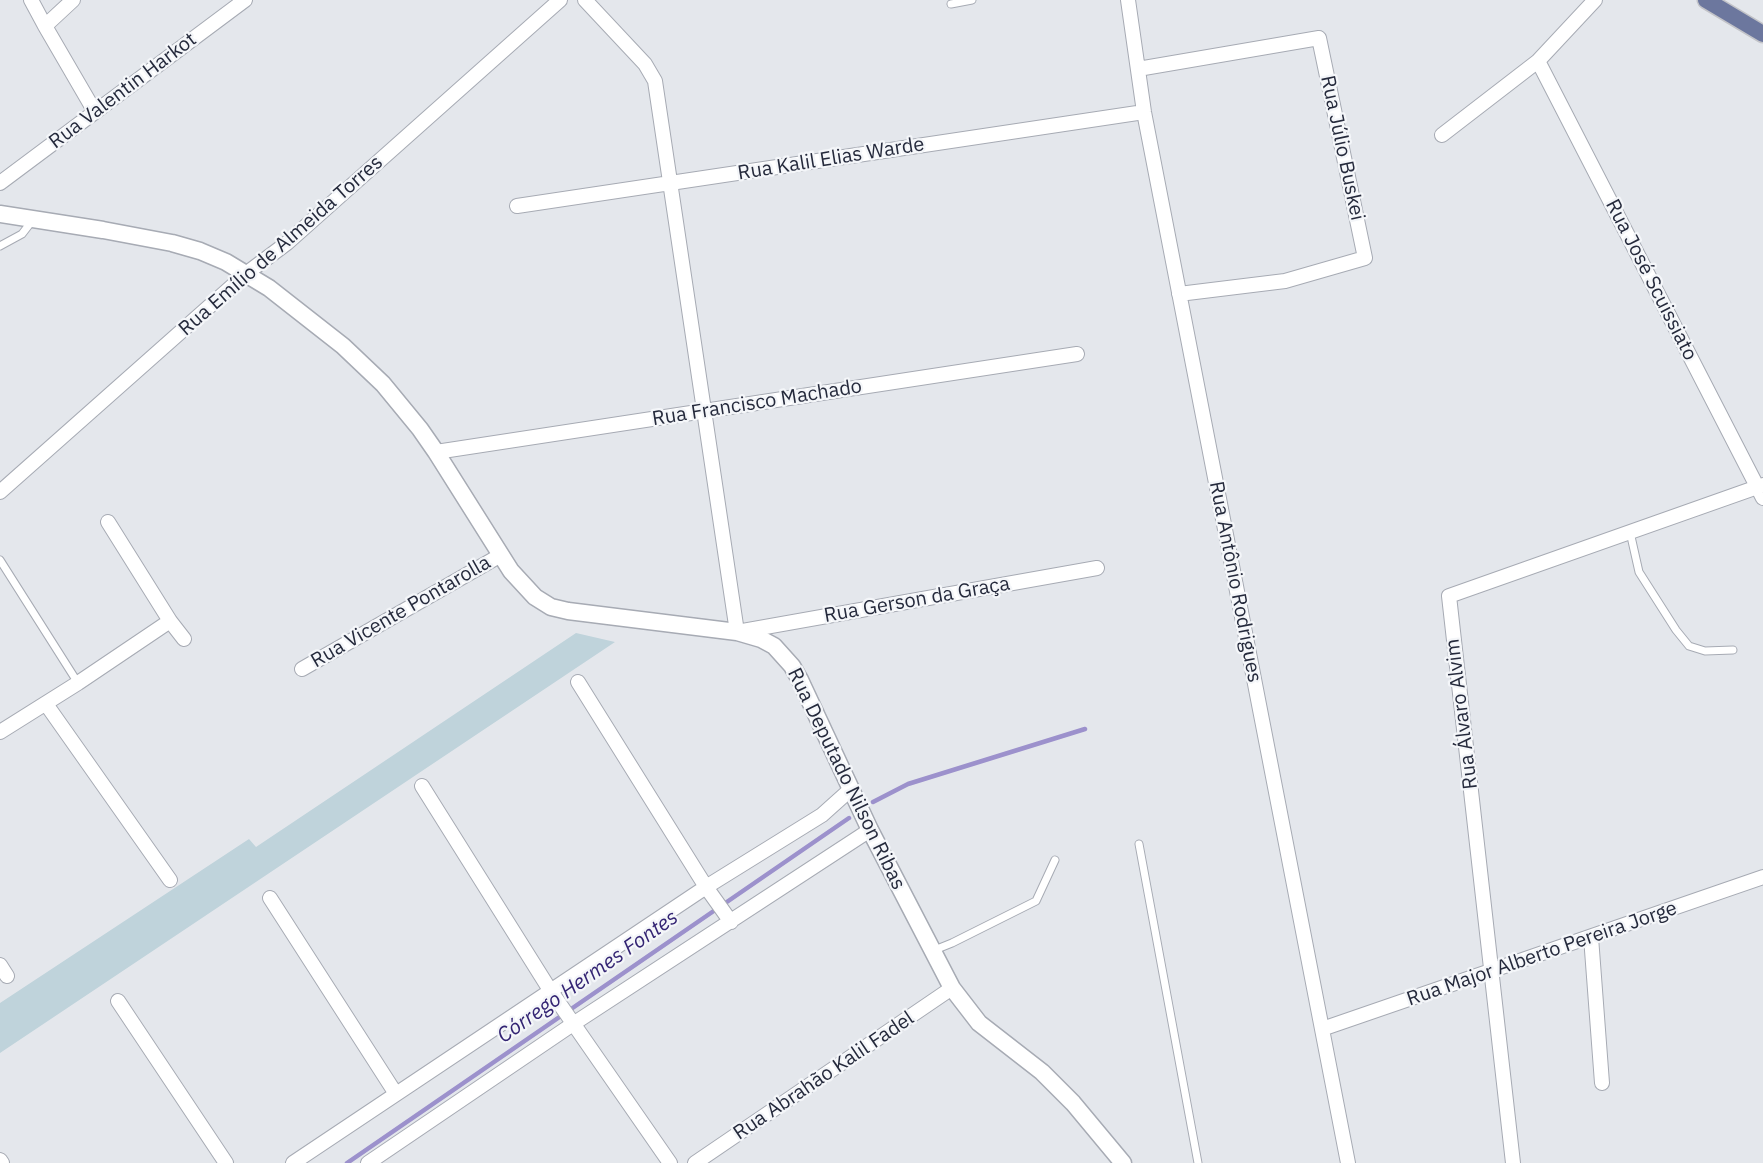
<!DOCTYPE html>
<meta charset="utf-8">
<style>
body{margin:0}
canvas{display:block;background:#e4e7ec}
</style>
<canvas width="1763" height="1163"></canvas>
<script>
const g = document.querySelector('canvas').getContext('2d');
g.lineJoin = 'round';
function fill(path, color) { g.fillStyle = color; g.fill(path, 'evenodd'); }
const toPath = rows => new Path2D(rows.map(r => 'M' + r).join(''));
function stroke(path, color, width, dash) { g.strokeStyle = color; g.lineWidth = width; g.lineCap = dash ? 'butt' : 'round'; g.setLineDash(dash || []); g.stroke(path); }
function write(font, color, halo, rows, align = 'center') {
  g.font = font + ' "IBM Plex Sans",sans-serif'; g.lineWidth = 4.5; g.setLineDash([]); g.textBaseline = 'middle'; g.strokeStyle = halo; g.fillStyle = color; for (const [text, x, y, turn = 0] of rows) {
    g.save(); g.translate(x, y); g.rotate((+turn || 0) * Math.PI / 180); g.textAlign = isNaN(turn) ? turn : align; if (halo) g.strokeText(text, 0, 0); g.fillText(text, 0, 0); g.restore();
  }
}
fill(toPath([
 [576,633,615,642,0,1053,0,1003,249,839,256,847]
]), '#bfd3db');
stroke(toPath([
 [873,802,908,784,1085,729],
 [347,1163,849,818]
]), '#9c91cc', 4.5);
const service = toPath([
 [951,4,972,0],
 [0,246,22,234,32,221],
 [1630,532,1639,572,1676,630,1689,646,1705,651,1733,650],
 [0,560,78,683],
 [1139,844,1198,1163],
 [932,951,952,943,1036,901,1055,860]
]);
const minor = toPath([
 [31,0,45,26,95,112],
 [585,0,645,64,655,81,737,632,1097,568],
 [1128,0,1144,112,1348,1163],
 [45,26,73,0],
 [1538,61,1763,498],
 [1138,69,1319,38,1365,258,1285,281,1179,294],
 [1442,135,1538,61,1595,0],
 [0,183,245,0],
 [517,206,1144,112],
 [436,452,1077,354],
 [0,492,247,273,287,243,560,0],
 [108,522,170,621,184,639],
 [302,669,501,555],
 [578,682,706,887,731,922],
 [46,704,170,880],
 [0,732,78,683,170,621],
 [422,786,550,990,670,1163],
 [270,898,396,1094],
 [1591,937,1602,1083],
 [0,965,7,976],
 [118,1001,226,1163],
 [1322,1029,1763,877],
 [0,1160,2,1163],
 [293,1163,706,887,822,815,851,789],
 [368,1163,573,1024,870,830],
 [695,1163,952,988],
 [1513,1163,1449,596,1763,485]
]);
const tertiary = toPath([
 [0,214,103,230,172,243,200,251,226,262,269,288,343,346,383,384,420,429,436,452,511,571,535,597,551,607,568,611,737,632,761,639,774,646,792,666,800,680,870,830,952,988,979,1023,1042,1072,1073,1103,1123,1163]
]);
const primary = toPath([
 [1706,0,1763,34]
]);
stroke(service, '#a7abb4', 9);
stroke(minor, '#a7abb4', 16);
stroke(tertiary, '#a7abb4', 19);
stroke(primary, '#c2c3c8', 19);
stroke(service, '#fff', 7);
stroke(minor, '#fff', 14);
stroke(tertiary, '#fff', 16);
stroke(primary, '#6c779e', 16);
write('20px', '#252a3c', '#f4f6f9', [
 ["Rua Valentin Harkot",123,91,-37],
 ["Rua Júlio Buskei",1342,148,78],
 ["Rua Kalil Elias Warde",831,159,-9],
 ["Rua Emílio de Almeida Torres",281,246,-41],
 ["Rua José Scuissiato",1651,280,63],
 ["Rua Francisco Machado",757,403,-9],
 ["Rua Antônio Rodrigues",1235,582,79],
 ["Rua Gerson da Graça",917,600,-10],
 ["Rua Vicente Pontarolla",401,612,-30],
 ["Rua Álvaro Alvim",1462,714,-97],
 ["Rua Deputado Nilson Ribas",846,779,64],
 ["Rua Major Alberto Pereira Jorge",1542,954,-19],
 ["Rua Abrahão Kalil Fadel",824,1076,-34]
]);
write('italic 21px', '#332473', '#f4f6f9', [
 ["Córrego Hermes Fontes",588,977,-35]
]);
</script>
